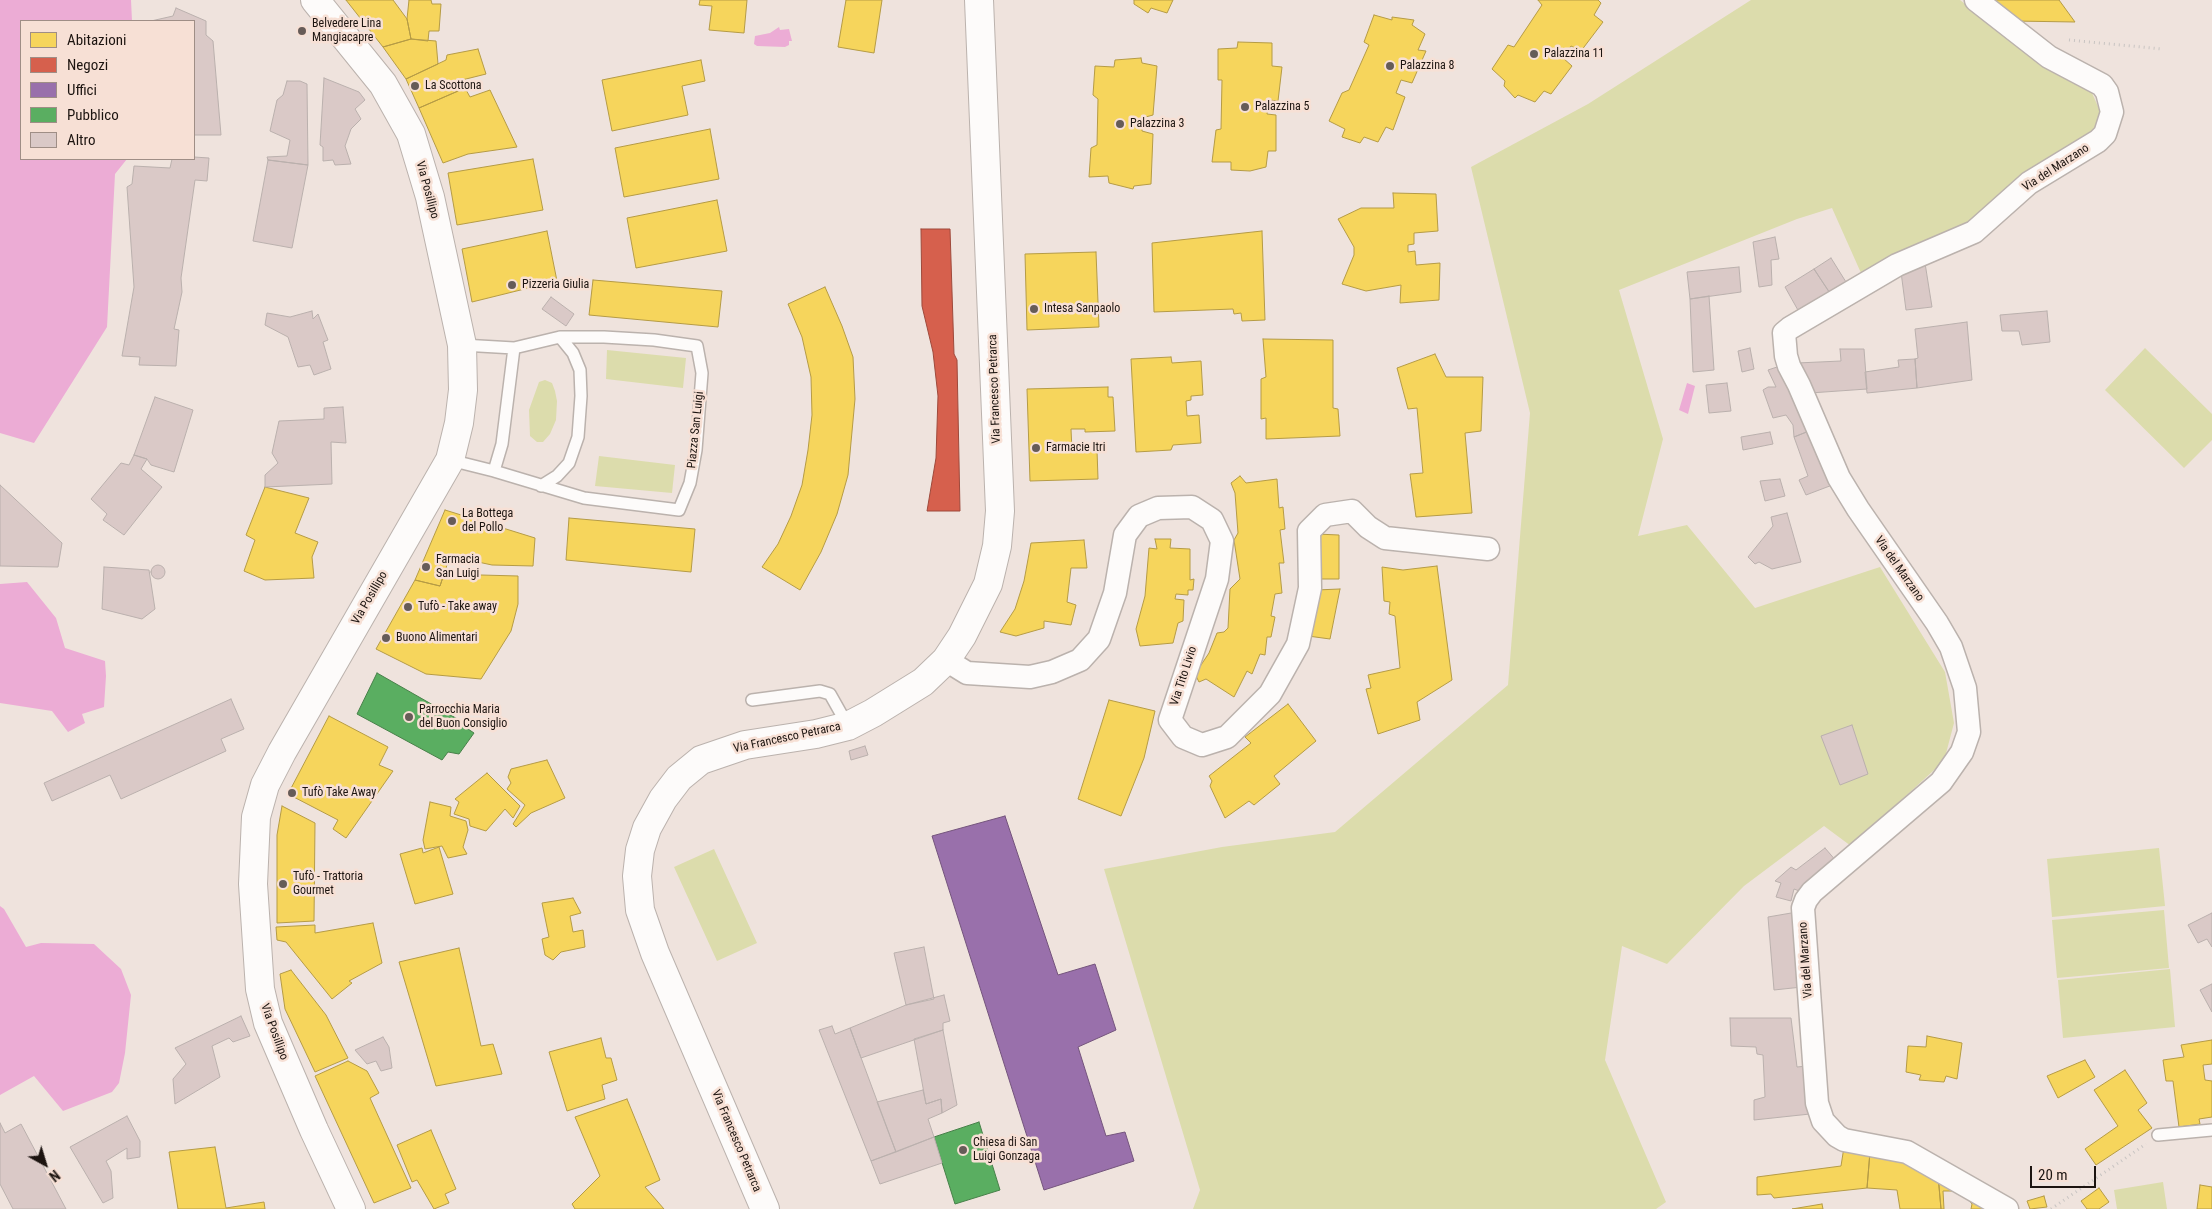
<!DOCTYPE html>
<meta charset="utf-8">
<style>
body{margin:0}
#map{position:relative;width:2212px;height:1209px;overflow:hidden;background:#efe3dd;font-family:"Roboto Condensed",sans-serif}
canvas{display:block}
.legend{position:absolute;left:20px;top:20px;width:175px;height:140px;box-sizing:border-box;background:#f7e0d5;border:1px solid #9f8e86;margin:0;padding:6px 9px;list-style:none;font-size:15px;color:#1c1410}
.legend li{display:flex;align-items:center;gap:10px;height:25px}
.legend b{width:25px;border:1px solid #9f8e86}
.north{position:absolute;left:20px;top:1139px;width:50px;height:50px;-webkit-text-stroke:4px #f7e0d5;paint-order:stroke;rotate:141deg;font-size:14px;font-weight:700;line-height:20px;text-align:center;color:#1c1410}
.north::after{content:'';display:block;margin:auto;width:18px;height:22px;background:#1c1410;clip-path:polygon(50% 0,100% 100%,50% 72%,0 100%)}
.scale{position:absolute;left:2030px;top:1166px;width:66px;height:22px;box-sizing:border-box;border:2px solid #1c1410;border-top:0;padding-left:6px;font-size:15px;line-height:18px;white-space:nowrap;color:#1c1410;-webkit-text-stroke:4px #f7e0d5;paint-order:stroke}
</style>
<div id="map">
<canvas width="2212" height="1209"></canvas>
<ul class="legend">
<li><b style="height:14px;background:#f6d55c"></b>Abitazioni</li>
<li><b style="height:14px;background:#d6604d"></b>Negozi</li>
<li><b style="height:14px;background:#9970ab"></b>Uffici</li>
<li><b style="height:14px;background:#5aae61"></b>Pubblico</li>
<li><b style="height:14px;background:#dac9c7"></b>Altro</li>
</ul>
<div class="north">N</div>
<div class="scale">20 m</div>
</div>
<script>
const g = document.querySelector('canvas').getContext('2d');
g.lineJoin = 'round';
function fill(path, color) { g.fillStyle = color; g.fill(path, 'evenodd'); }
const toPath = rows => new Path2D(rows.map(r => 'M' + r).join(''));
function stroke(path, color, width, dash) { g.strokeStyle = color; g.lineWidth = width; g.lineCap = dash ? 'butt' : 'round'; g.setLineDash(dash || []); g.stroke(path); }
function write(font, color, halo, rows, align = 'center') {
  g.font = font + ' "Roboto Condensed",sans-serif'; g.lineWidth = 5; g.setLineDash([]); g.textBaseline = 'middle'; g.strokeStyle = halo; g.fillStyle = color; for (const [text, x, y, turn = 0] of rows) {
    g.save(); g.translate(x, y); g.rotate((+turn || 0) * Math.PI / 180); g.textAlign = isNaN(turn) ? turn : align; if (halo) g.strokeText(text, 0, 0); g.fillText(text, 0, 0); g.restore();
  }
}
fill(toPath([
 [1751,0,1960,0,2034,59,2092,93,2100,111,2093,133,2020,175,1967,225,1861,273,1832,208,1797,219,1619,290,1663,439,1638,536,1687,525,1755,608,1880,567,1945,672,1954,723,1944,761,1851,846,1824,826,1744,886,1667,964,1622,946,1605,1060,1666,1202,1656,1209,1193,1209,1200,1190,1104,869,1222,847,1335,832,1508,685,1530,413,1471,167,1588,104],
 [2145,348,2212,414,2212,440,2184,468,2105,390],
 [607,350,686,358,683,388,606,379],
 [545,380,552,383,555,391,557,401,556,420,550,434,543,442,537,442,530,436,529,410,539,382],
 [599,456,675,465,672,493,595,486],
 [2159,848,2165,906,2052,917,2047,859],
 [714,849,757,943,717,961,674,867],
 [2164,910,2169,968,2057,978,2052,920],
 [2170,969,2175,1027,2063,1038,2058,980],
 [2163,1182,2167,1209,2117,1209,2114,1190]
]), '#dcdcac');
fill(toPath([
 [0,0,131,0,132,21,21,21,21,159,127,159,115,174,107,327,34,443,0,433],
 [779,27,780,30,789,29,792,41,789,41,789,45,785,47,757,46,754,44,755,36,770,33],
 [1687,383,1695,386,1688,414,1679,410],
 [27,582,56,618,65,648,105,661,106,676,104,707,82,714,85,723,68,732,52,711,0,703,0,584],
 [0,906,4,909,26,947,41,943,94,944,121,969,131,995,125,1053,119,1083,112,1092,63,1111,34,1076,0,1095]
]), '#ecacd5');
const homes = toPath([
 [346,0,393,0,407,19,411,39,383,47,346,0],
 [409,0,431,0,432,4,441,4,439,31,429,31,428,41,411,39,407,19,409,0],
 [700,0,747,0,744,33,709,30,712,6,699,5,700,0],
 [846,0,882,0,874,53,838,47,846,0],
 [1134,0,1173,0,1167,13,1151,8,1148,13,1134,4,1134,0],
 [1538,0,1598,0,1601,3,1594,15,1603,22,1581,51,1571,46,1563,58,1572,66,1551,94,1544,91,1535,102,1518,95,1515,98,1504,86,1505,81,1492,69,1508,45,1514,47,1542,5,1538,0],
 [1986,0,2059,0,2075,22,2013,21,1986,0],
 [1374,15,1392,20,1392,17,1414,20,1412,25,1425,34,1418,50,1426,51,1412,83,1401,80,1396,93,1405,97,1393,130,1386,127,1378,142,1364,137,1360,143,1342,137,1345,129,1329,121,1342,93,1349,90,1369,45,1364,42,1374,15],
 [411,39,436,41,438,64,406,79,383,47,411,39],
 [1238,42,1272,43,1272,66,1282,67,1278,101,1269,100,1267,114,1276,115,1276,151,1268,151,1266,167,1250,171,1231,170,1231,162,1212,162,1216,130,1221,129,1222,80,1218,80,1218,49,1237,48,1238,42],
 [478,49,486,74,462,80,465,88,419,108,406,79,446,60,447,55,478,49],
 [1141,58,1142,63,1157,66,1153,115,1142,118,1142,131,1153,134,1151,184,1134,186,1133,189,1109,183,1108,176,1089,177,1091,148,1097,145,1098,99,1093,95,1095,66,1114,67,1115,60,1141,58],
 [701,60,705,81,682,86,688,115,612,131,602,80,701,60],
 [465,88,470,97,490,90,517,147,468,154,443,163,419,108,465,88],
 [710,129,719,179,624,197,615,148,710,129],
 [533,159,543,210,457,225,448,173,533,159],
 [1393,193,1436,194,1438,231,1414,233,1414,244,1408,245,1408,252,1415,251,1416,265,1440,263,1439,300,1400,303,1401,285,1366,291,1342,284,1354,255,1354,247,1338,219,1361,208,1394,208,1393,193],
 [717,200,727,251,636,268,627,218,717,200],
 [547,231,557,281,472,302,462,249,547,231],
 [1262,231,1265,320,1242,321,1241,313,1234,314,1233,309,1154,312,1152,243,1262,231],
 [1096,252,1099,327,1027,330,1025,254,1096,252],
 [593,280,722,291,718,327,589,315,593,280],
 [825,287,842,326,853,357,855,399,848,475,837,514,821,552,800,590,762,567,778,544,791,516,802,485,808,450,812,415,811,377,802,337,788,304,825,287],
 [1263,339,1333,340,1333,408,1338,409,1340,436,1266,439,1266,418,1261,419,1261,379,1266,377,1263,339],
 [1435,354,1446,377,1483,377,1481,431,1465,433,1472,513,1416,517,1410,474,1423,473,1417,408,1408,409,1397,368,1435,354],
 [1171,357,1172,363,1201,361,1203,395,1191,396,1191,400,1186,401,1187,416,1199,415,1201,443,1173,445,1171,450,1136,452,1131,359,1171,357],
 [1108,387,1108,397,1113,397,1115,431,1085,432,1085,429,1071,429,1072,451,1097,450,1098,479,1030,481,1027,389,1108,387],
 [1240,476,1246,483,1277,479,1279,508,1283,507,1285,529,1280,530,1284,563,1279,563,1282,593,1275,594,1271,616,1275,617,1271,637,1267,637,1265,655,1260,654,1252,674,1247,671,1234,697,1206,679,1199,682,1195,674,1209,653,1217,633,1224,632,1228,628,1230,589,1240,579,1234,540,1238,533,1235,493,1231,483,1240,476],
 [265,487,309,498,295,533,318,542,312,557,314,578,265,580,244,571,255,540,246,535,265,487],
 [445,510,535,538,533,566,492,565,450,556,440,586,415,580,445,510],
 [569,518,695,529,691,572,566,560,569,518],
 [1316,534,1339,535,1339,579,1317,579,1316,534],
 [1155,539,1171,539,1170,548,1190,549,1190,580,1194,579,1193,590,1188,590,1188,595,1176,594,1175,599,1184,600,1183,621,1178,623,1173,643,1140,646,1136,629,1145,596,1149,548,1157,549,1155,539],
 [1084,540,1087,568,1071,568,1067,602,1076,605,1071,625,1044,621,1044,628,1016,636,1000,632,1015,609,1024,581,1031,543,1084,540],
 [1437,566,1452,680,1417,702,1420,720,1378,734,1366,689,1371,688,1368,675,1400,668,1395,616,1389,614,1390,602,1384,601,1382,567,1403,570,1437,566],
 [444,574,518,576,518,604,511,631,481,679,426,674,376,649,415,580,440,586,444,574],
 [1340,589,1330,639,1308,636,1316,590,1340,589],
 [1109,700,1155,711,1144,758,1121,816,1078,799,1109,700],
 [1288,704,1316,741,1274,776,1280,784,1254,805,1249,801,1225,818,1210,786,1212,781,1209,776,1251,743,1245,737,1288,704],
 [329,716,388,747,379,765,393,771,346,838,333,829,338,820,288,794,329,716],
 [547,760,565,798,531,813,516,827,513,824,525,805,507,789,511,783,508,777,511,769,547,760],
 [487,773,520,806,513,818,505,809,486,831,470,826,469,819,454,814,459,802,455,799,487,773],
 [430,802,451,807,450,816,466,821,468,830,463,847,467,854,448,858,442,846,425,849,423,840,430,802],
 [282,806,315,823,314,921,277,923,277,835,282,806],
 [439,847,453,894,415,904,400,854,422,848,423,853,439,847],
 [573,898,581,913,570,916,573,932,583,930,585,947,561,952,553,960,545,955,542,939,549,937,542,903,573,898],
 [373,923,382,963,349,981,352,983,332,999,286,942,277,940,276,927,315,925,315,933,373,923],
 [459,948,481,1046,493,1044,502,1074,436,1086,399,962,459,948],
 [291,970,326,1015,348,1058,315,1072,285,1009,280,974,291,970],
 [1927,1036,1962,1043,1957,1079,1946,1076,1944,1082,1919,1080,1921,1075,1906,1072,1908,1046,1926,1047,1927,1036],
 [601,1038,606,1058,611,1058,617,1080,602,1085,605,1099,567,1111,549,1052,601,1038],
 [2212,1040,2212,1064,2203,1065,2205,1080,2212,1081,2212,1117,2199,1119,2200,1124,2179,1127,2173,1081,2166,1081,2163,1060,2184,1057,2181,1045,2212,1040],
 [2085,1060,2095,1077,2058,1098,2047,1076,2085,1060],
 [348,1061,367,1071,379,1093,370,1098,411,1188,374,1203,315,1076,348,1061],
 [2125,1070,2147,1103,2138,1110,2152,1128,2096,1165,2085,1149,2118,1126,2094,1090,2125,1070],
 [627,1099,660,1180,645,1187,664,1209,575,1209,572,1204,600,1176,575,1117,627,1099],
 [431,1130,456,1189,445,1194,449,1203,434,1209,417,1180,412,1182,397,1145,431,1130],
 [215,1147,226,1208,264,1202,265,1209,178,1209,169,1152,215,1147],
 [1844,1147,1870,1152,1867,1188,1774,1198,1771,1194,1757,1195,1757,1177,1841,1166,1844,1147],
 [1870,1152,1907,1160,1938,1175,1941,1209,1900,1209,1897,1190,1867,1188,1870,1152],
 [1938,1175,1994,1209,1971,1209,1972,1204,1964,1194,1953,1191,1943,1191,1944,1209,1941,1209,1938,1175],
 [2200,1185,2212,1187,2212,1209,2197,1209,2200,1185],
 [2099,1188,2109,1202,2099,1209,2087,1209,2081,1201,2099,1188],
 [2044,1196,2047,1207,2030,1209,2027,1201,2044,1196],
 [1822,1204,1823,1209,1792,1209,1822,1204]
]);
fill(homes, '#f6d55c');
stroke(homes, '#b59b45', 1);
const shops = toPath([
 [921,229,950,229,954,354,957,360,960,511,927,511,936,458,938,396,933,352,922,306,921,229]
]);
fill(shops, '#d6604d');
stroke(shops, '#9e493b', 1);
const offices = toPath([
 [1005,816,1058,975,1095,964,1116,1030,1078,1047,1106,1136,1125,1132,1134,1161,1044,1190,932,836,1005,816]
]);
fill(offices, '#9970ab');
stroke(offices, '#74547c', 1);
const public = toPath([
 [377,673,461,721,462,725,474,733,459,754,448,752,442,760,357,714,377,673],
 [979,1122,1000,1190,955,1204,934,1137,979,1122]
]);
fill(public, '#5aae61');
stroke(public, '#478049', 1);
const building = toPath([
 [176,8,206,21,206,35,213,41,221,135,194,135,194,21,151,21,173,16,176,8],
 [324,78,359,92,365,100,355,109,361,119,351,129,345,146,351,164,335,165,333,160,323,161,323,147,320,145,324,78],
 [287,81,300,81,307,84,308,165,268,160,267,157,287,156,290,140,270,131,277,100,283,95,287,81],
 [194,157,209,158,207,181,195,180,181,278,182,292,174,329,179,330,176,366,139,365,140,357,122,356,134,287,127,187,132,184,134,166,170,168,172,159,194,159,194,157],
 [268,160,308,165,292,248,253,241,268,160],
 [1775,237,1779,259,1771,260,1772,285,1759,287,1753,242,1775,237],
 [1831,258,1846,282,1830,293,1814,269,1831,258],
 [1925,263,1932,307,1906,310,1901,272,1925,263],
 [1739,267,1741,292,1690,299,1687,272,1739,267],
 [1814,269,1831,295,1799,312,1785,287,1814,269],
 [1709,296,1714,370,1693,372,1690,299,1709,296],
 [551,297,574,314,566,326,542,309,551,297],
 [312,311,313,319,318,314,328,340,323,342,331,369,314,375,310,365,298,367,288,337,265,325,267,313,290,317,312,311],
 [2047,311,2050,342,2022,345,2019,331,2002,331,2000,315,2047,311],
 [1967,322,1972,380,1917,388,1915,359,1918,358,1915,329,1967,322],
 [1750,348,1754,369,1742,372,1738,351,1750,348],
 [1840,349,1864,349,1867,389,1810,393,1797,363,1841,361,1840,349],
 [1915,359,1917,388,1867,393,1865,372,1899,367,1898,360,1915,359],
 [1780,366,1809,431,1794,437,1793,425,1786,415,1773,418,1763,390,1768,387,1776,387,1768,370,1780,366],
 [1727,383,1731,411,1709,413,1706,385,1727,383],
 [155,397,193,410,174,472,151,465,147,459,134,455,155,397],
 [343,407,346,443,331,442,332,484,265,487,265,475,278,463,272,453,279,421,324,419,324,408,343,407],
 [1809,431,1835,484,1806,495,1799,480,1808,476,1794,437,1809,431],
 [1770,432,1773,444,1743,450,1741,437,1770,432],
 [134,455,147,459,141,469,162,487,124,535,103,520,107,514,91,499,121,463,129,465,134,455],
 [1780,479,1785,496,1765,501,1760,481,1780,479],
 [0,485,62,543,58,567,0,566,0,485],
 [1787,513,1801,562,1772,569,1759,562,1755,564,1748,557,1773,526,1771,517,1787,513],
 '151 572a7 7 0 1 1 14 0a7 7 0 1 1-14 0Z',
 [104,567,149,570,155,609,142,619,102,609,104,567],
 [231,699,244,729,221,739,226,751,121,799,110,775,52,801,44,783,231,699],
 [1852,725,1868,774,1840,785,1821,736,1852,725],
 [865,746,868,755,851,760,849,751,865,746],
 [1825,848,1837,862,1802,892,1794,889,1791,901,1776,897,1781,883,1775,881,1791,867,1796,870,1825,848],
 [1797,912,1802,987,1774,990,1768,917,1797,912],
 [2212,913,2212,947,2207,939,2198,943,2188,925,2212,913],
 [924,947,934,999,906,1005,894,953,924,947],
 [2212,984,2212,1012,2200,990,2212,984],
 [944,995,950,1021,943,1023,943,1030,861,1058,850,1028,906,1005,944,995],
 [241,1016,250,1036,233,1042,229,1038,212,1046,220,1077,175,1104,173,1079,186,1064,175,1048,241,1016],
 [1730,1018,1791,1018,1797,1067,1807,1066,1810,1114,1754,1120,1754,1100,1765,1097,1763,1055,1757,1054,1756,1047,1731,1046,1730,1018],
 [832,1026,835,1034,850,1028,896,1152,871,1161,819,1030,832,1026],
 [943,1030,957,1105,942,1113,941,1099,926,1104,914,1039,943,1030],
 [383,1037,389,1047,392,1068,381,1071,376,1061,367,1064,355,1050,383,1037],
 [923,1090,926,1104,941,1099,942,1113,928,1119,934,1137,896,1152,877,1102,923,1090],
 [127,1116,140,1141,140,1157,127,1159,127,1148,106,1161,111,1171,113,1198,103,1203,70,1147,127,1116],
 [0,1123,5,1133,21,1124,66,1209,13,1209,0,1184,0,1123],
 [934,1137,942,1163,880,1184,871,1161,934,1137]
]);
fill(building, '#dac9c7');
stroke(building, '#bab0ad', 1);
const service = toPath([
 [450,460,494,471,502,444,514,348,462,345],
 [494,471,584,498,679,510,690,483,696,450,702,373,697,346,654,340,604,337,560,337,514,348],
 [541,486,557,476,569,463,578,437,581,396,580,370,573,353,560,337],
 [752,700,820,691,830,694,848,726],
 [2158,1135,2212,1130]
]);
const minor = toPath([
 [1976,0,2049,57,2102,85,2107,92,2112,112,2105,134,2098,141,2029,183,1974,232,1897,265,1790,328,1784,333,1786,356,1789,366,1799,385,1839,478,1858,509,1937,623,1951,647,1965,688,1969,732,1962,752,1941,782,1812,892,1806,900,1803,908,1817,1103,1823,1121,1837,1136,1844,1140,1907,1152,2007,1209],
 [946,660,967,673,1030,677,1052,672,1080,660,1099,639,1115,593,1125,535,1139,516,1158,508,1192,507,1212,520,1222,541,1217,579,1170,720,1183,737,1202,745,1227,737,1270,694,1298,644,1310,588,1309,531,1325,515,1352,511,1368,527,1385,538,1488,549]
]);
const tertiary = toPath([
 [315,0,383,84,411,134,430,197,462,345,463,390,459,423,450,460,282,752,265,785,256,817,253,884,260,989,268,1023,314,1130,351,1209],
 [765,1209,655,953,640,910,637,876,640,850,647,828,663,799,679,778,701,760,745,745,816,734,848,726,873,713,923,682,946,660,962,636,988,584,997,546,1000,511,979,0]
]);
stroke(service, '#bbb2ad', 14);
stroke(minor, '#bbb2ad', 25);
stroke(tertiary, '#bbb2ad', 30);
stroke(toPath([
 [2069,40,2162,49],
 [2051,1209,2146,1144]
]), '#c8c4c2', 3, [1, 4]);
stroke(service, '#fdfbfa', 11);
stroke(minor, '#fdfbfa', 22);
stroke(tertiary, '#fdfbfa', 28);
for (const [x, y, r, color] of [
 [302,31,5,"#665c58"],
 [1534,54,5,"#665c58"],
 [1390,66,5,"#665c58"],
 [415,86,5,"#665c58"],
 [1245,107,5,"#665c58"],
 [1120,124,5,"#665c58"],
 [512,285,5,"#665c58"],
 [1034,309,5,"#665c58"],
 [1036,448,5,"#665c58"],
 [452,521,5,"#665c58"],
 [426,567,5,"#665c58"],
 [408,607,5,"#665c58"],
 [386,638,5,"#665c58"],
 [409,717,5,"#665c58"],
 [292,793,5,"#665c58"],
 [283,884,5,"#665c58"],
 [963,1150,5,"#665c58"]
]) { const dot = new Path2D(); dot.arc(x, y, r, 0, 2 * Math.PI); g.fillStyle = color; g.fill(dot); stroke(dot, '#f7e0d5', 2); }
write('12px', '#1c1410', '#f7e0d5', [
 ["Belvedere Lina",312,24],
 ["Mangiacapre",312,38],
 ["Palazzina 11",1544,54],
 ["Palazzina 8",1400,66],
 ["La Scottona",425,86],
 ["Palazzina 5",1255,107],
 ["Palazzina 3",1130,124],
 ["Pizzeria Giulia",522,285],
 ["Intesa Sanpaolo",1044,309],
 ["Farmacie Itri",1046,448],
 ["La Bottega",462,514],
 ["del Pollo",462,528],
 ["Farmacia",436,560],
 ["San Luigi",436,574],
 ["Tufò - Take away",418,607],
 ["Buono Alimentari",396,638],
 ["Parrocchia Maria",419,710],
 ["del Buon Consiglio",419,724],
 ["Tufò Take Away",302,793],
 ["Tufò - Trattoria",293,877],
 ["Gourmet",293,891],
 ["Chiesa di San",973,1143],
 ["Luigi Gonzaga",973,1157]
], 'left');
write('12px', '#1c1410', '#f7e0d5', [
 ["Via del Marzano",2056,168,-33],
 ["Via Posillipo",427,190,75],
 ["Via Francesco Petrarca",995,389,-92],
 ["Piazza San Luigi",696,430,-84],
 ["Via del Marzano",1899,569,55],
 ["Via Posillipo",370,598,-60],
 ["Via Tito Livio",1184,676,-72],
 ["Via Francesco Petrarca",787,738,-12],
 ["Via del Marzano",1806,960,-94],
 ["Via Posillipo",274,1032,70],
 ["Via Francesco Petrarca",736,1141,67]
]);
</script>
